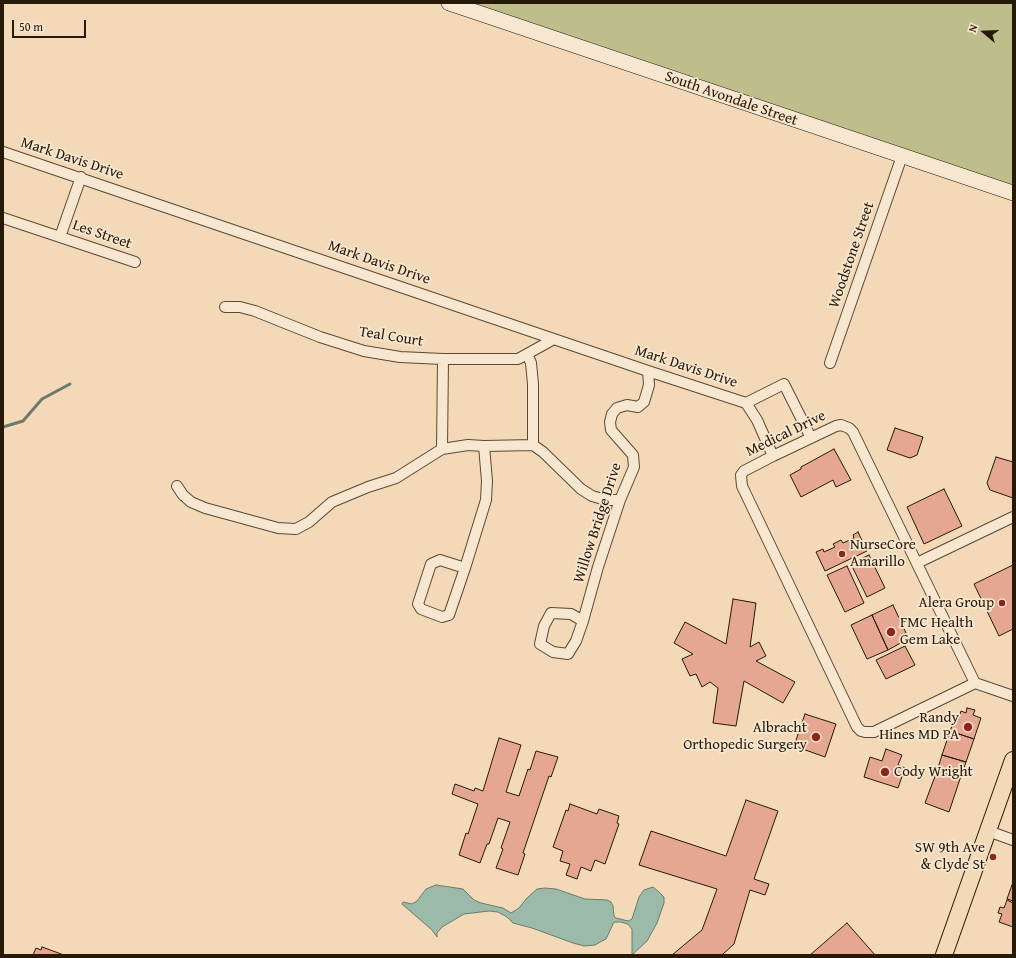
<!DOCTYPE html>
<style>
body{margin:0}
#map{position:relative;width:1016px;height:958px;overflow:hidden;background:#f3d9b7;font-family:"Gentium Book Plus",serif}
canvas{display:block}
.frame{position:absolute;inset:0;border:4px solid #271907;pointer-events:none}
.north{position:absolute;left:964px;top:12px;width:40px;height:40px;-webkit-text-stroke:3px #f7e6d0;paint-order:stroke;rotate:289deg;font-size:11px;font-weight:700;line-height:16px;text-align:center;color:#271907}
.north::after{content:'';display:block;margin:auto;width:14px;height:18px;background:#271907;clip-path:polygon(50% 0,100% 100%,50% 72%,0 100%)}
.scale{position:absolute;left:12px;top:20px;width:74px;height:18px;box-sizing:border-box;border:2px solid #271907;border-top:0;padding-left:5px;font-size:12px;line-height:14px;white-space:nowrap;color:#271907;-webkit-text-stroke:3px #f7e6d0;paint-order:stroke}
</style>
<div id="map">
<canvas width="1016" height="958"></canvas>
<div class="frame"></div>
<div class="north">N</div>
<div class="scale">50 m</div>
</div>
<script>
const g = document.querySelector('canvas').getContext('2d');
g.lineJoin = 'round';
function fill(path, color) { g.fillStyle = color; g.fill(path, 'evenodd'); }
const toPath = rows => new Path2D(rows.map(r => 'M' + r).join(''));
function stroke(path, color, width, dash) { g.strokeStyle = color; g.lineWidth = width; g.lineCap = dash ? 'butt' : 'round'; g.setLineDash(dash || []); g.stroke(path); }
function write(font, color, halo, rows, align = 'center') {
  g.font = font + ' "Gentium Book Plus",serif'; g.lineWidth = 3.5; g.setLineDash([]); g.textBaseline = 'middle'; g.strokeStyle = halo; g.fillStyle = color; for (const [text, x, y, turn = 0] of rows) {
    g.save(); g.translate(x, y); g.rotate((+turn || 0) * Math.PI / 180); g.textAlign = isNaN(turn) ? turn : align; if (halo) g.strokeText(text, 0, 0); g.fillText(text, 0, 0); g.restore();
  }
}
fill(toPath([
 [469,3,1013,3,1013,187]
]), '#bebe8d');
const water = toPath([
 [436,885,463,889,474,900,481,903,503,908,511,913,519,908,526,899,537,889,545,888,556,889,585,899,607,900,611,902,613,906,614,916,616,918,628,921,632,919,639,897,644,890,653,887,659,892,664,897,664,903,657,923,647,941,632,955,632,929,628,924,621,922,614,922,606,939,602,941,595,945,584,946,573,943,532,928,513,923,507,917,498,912,489,911,464,914,442,927,437,933,437,937,432,930,402,904,403,902,412,904,417,901,426,889,436,885]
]);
fill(water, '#9cbaaa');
stroke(water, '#6d7a69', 1);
stroke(toPath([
 [3,427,23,421,42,399,70,384]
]), '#6d7a69', 3);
const building = toPath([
 [895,428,923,437,917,455,910,458,887,450,895,428],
 [834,449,851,480,836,487,833,480,801,497,790,475,801,469,801,467,834,449],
 [996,457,1013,462,1013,498,990,490,987,483,996,457],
 [944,489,962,526,924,544,907,507,944,489],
 [858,532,867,551,825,571,816,552,823,549,824,552,835,547,833,544,841,540,843,543,854,538,853,535,858,532],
 [869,555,885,588,867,597,851,564,869,555],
 [1013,565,1013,629,999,636,974,584,1013,565],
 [847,566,864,603,845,612,827,575,847,566],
 [733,599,756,603,750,647,759,642,766,656,756,661,795,682,783,703,744,681,736,726,713,723,718,688,710,682,702,687,696,674,690,676,682,659,693,654,674,643,685,622,726,644,733,599],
 [893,605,906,633,904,634,906,640,888,650,872,615,893,605],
 [872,615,888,650,867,659,851,625,872,615],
 [905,646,915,665,886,679,876,660,905,646],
 [967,708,975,710,973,715,981,718,974,739,950,731,954,721,957,722,961,711,966,713,967,708],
 [805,714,836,724,825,757,794,746,805,714],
 [950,731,974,739,966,762,942,755,950,731],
 [499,738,521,745,506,792,519,796,528,769,530,770,536,751,558,757,551,777,549,776,523,853,525,854,518,875,496,868,503,849,501,848,510,822,498,818,489,844,487,844,480,863,459,855,466,833,468,834,478,804,452,794,455,784,474,791,475,788,483,791,499,738],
 [886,749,902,755,898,765,905,768,898,788,864,777,870,757,882,761,886,749],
 [942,755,966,762,960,779,937,771,942,755],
 [937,771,960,779,949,812,925,803,937,771],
 [746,800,778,811,754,879,769,884,765,895,750,890,734,944,722,955,672,955,702,930,717,889,639,865,651,831,726,856,746,800],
 [570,804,597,814,599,809,619,816,617,823,619,824,605,864,595,860,591,871,581,867,577,879,566,875,570,864,560,861,563,851,553,847,566,810,568,811,570,804],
 [1013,882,1013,901,1007,899,1013,882],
 [1007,900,1013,903,1013,927,999,922,1002,914,998,913,1000,907,1004,908,1007,900],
 [847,923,875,955,810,955,847,923],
 [42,947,64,955,33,955,36,948,41,950,42,947]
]);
fill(building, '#e5a792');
stroke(building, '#271907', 1);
const street = toPath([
 [3,152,648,371,746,403,757,420,773,456],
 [3,218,60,237,81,177],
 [60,237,135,262],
 [225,307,240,307,255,311,320,337,364,351,400,357,443,359,518,359,554,339],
 [527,354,531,363,533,384,533,445],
 [830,363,902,156],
 [746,403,784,384,811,438],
 [442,449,443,359],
 [177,486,183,495,191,502,205,508,278,528,296,529,309,522,332,502,368,487,396,478,442,449,468,445,484,446,533,445,543,452,581,489,592,496,606,500,620,500],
 [917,563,1013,517],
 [465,568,440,560,431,564,418,604,421,609,442,617,449,615,465,568,486,500,487,481,484,446],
 [583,621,571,614,551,613,544,626,540,644,553,652,568,654,576,641,583,621,598,567,620,500,634,467,633,455,611,430,610,422,612,414,617,408,627,405,638,407,644,402,649,385,648,371],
 [975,683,853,432,849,428,841,425,836,426,773,456,744,471,741,475,742,486,857,727,861,731,865,732,874,732,975,683,1013,696],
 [988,831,1013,840]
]);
const secondary = toPath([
 [449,3,1013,193]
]);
const primary = toPath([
 [944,955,1013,760]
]);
stroke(street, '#5a4933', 12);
stroke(secondary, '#271907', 16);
stroke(primary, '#271907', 18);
stroke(street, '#f7e6d0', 10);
stroke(secondary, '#f7e6d0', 15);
stroke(primary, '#f3d9b7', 16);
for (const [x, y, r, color] of [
 [842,554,4,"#8f2418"],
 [1002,603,4,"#8f2418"],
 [891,632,5,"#8f2418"],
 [968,727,5,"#8f2418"],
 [816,737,5,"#8f2418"],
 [885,772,5,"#8f2418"],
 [993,857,4,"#8f2418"]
]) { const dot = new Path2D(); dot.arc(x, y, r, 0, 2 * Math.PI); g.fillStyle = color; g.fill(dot); stroke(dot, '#f7e6d0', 1.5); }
write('15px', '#271907', '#f7e6d0', [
 ["South Avondale Street",731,99,19],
 ["Mark Davis Drive",72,159,18],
 ["Les Street",102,235,19],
 ["Woodstone Street",852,255,-71],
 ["Mark Davis Drive",379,263,19],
 ["Teal Court",391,337,9],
 ["Mark Davis Drive",686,367,18],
 ["Medical Drive",786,434,-26],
 ["Willow Bridge Drive",598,523,-72]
]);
write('15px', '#271907', '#f7e6d0', [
 ["NurseCore",850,545,"left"],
 ["Amarillo",850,562,"left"],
 ["Alera Group",994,603],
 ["FMC Health",900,623,"left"],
 ["Gem Lake",900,640,"left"],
 ["Randy",959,718],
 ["Hines MD PA",959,735],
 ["Albracht",807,728],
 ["Orthopedic Surgery",807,745],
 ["Cody Wright",894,772,"left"],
 ["SW 9th Ave",985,848],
 ["& Clyde St",985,865]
], 'right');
</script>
